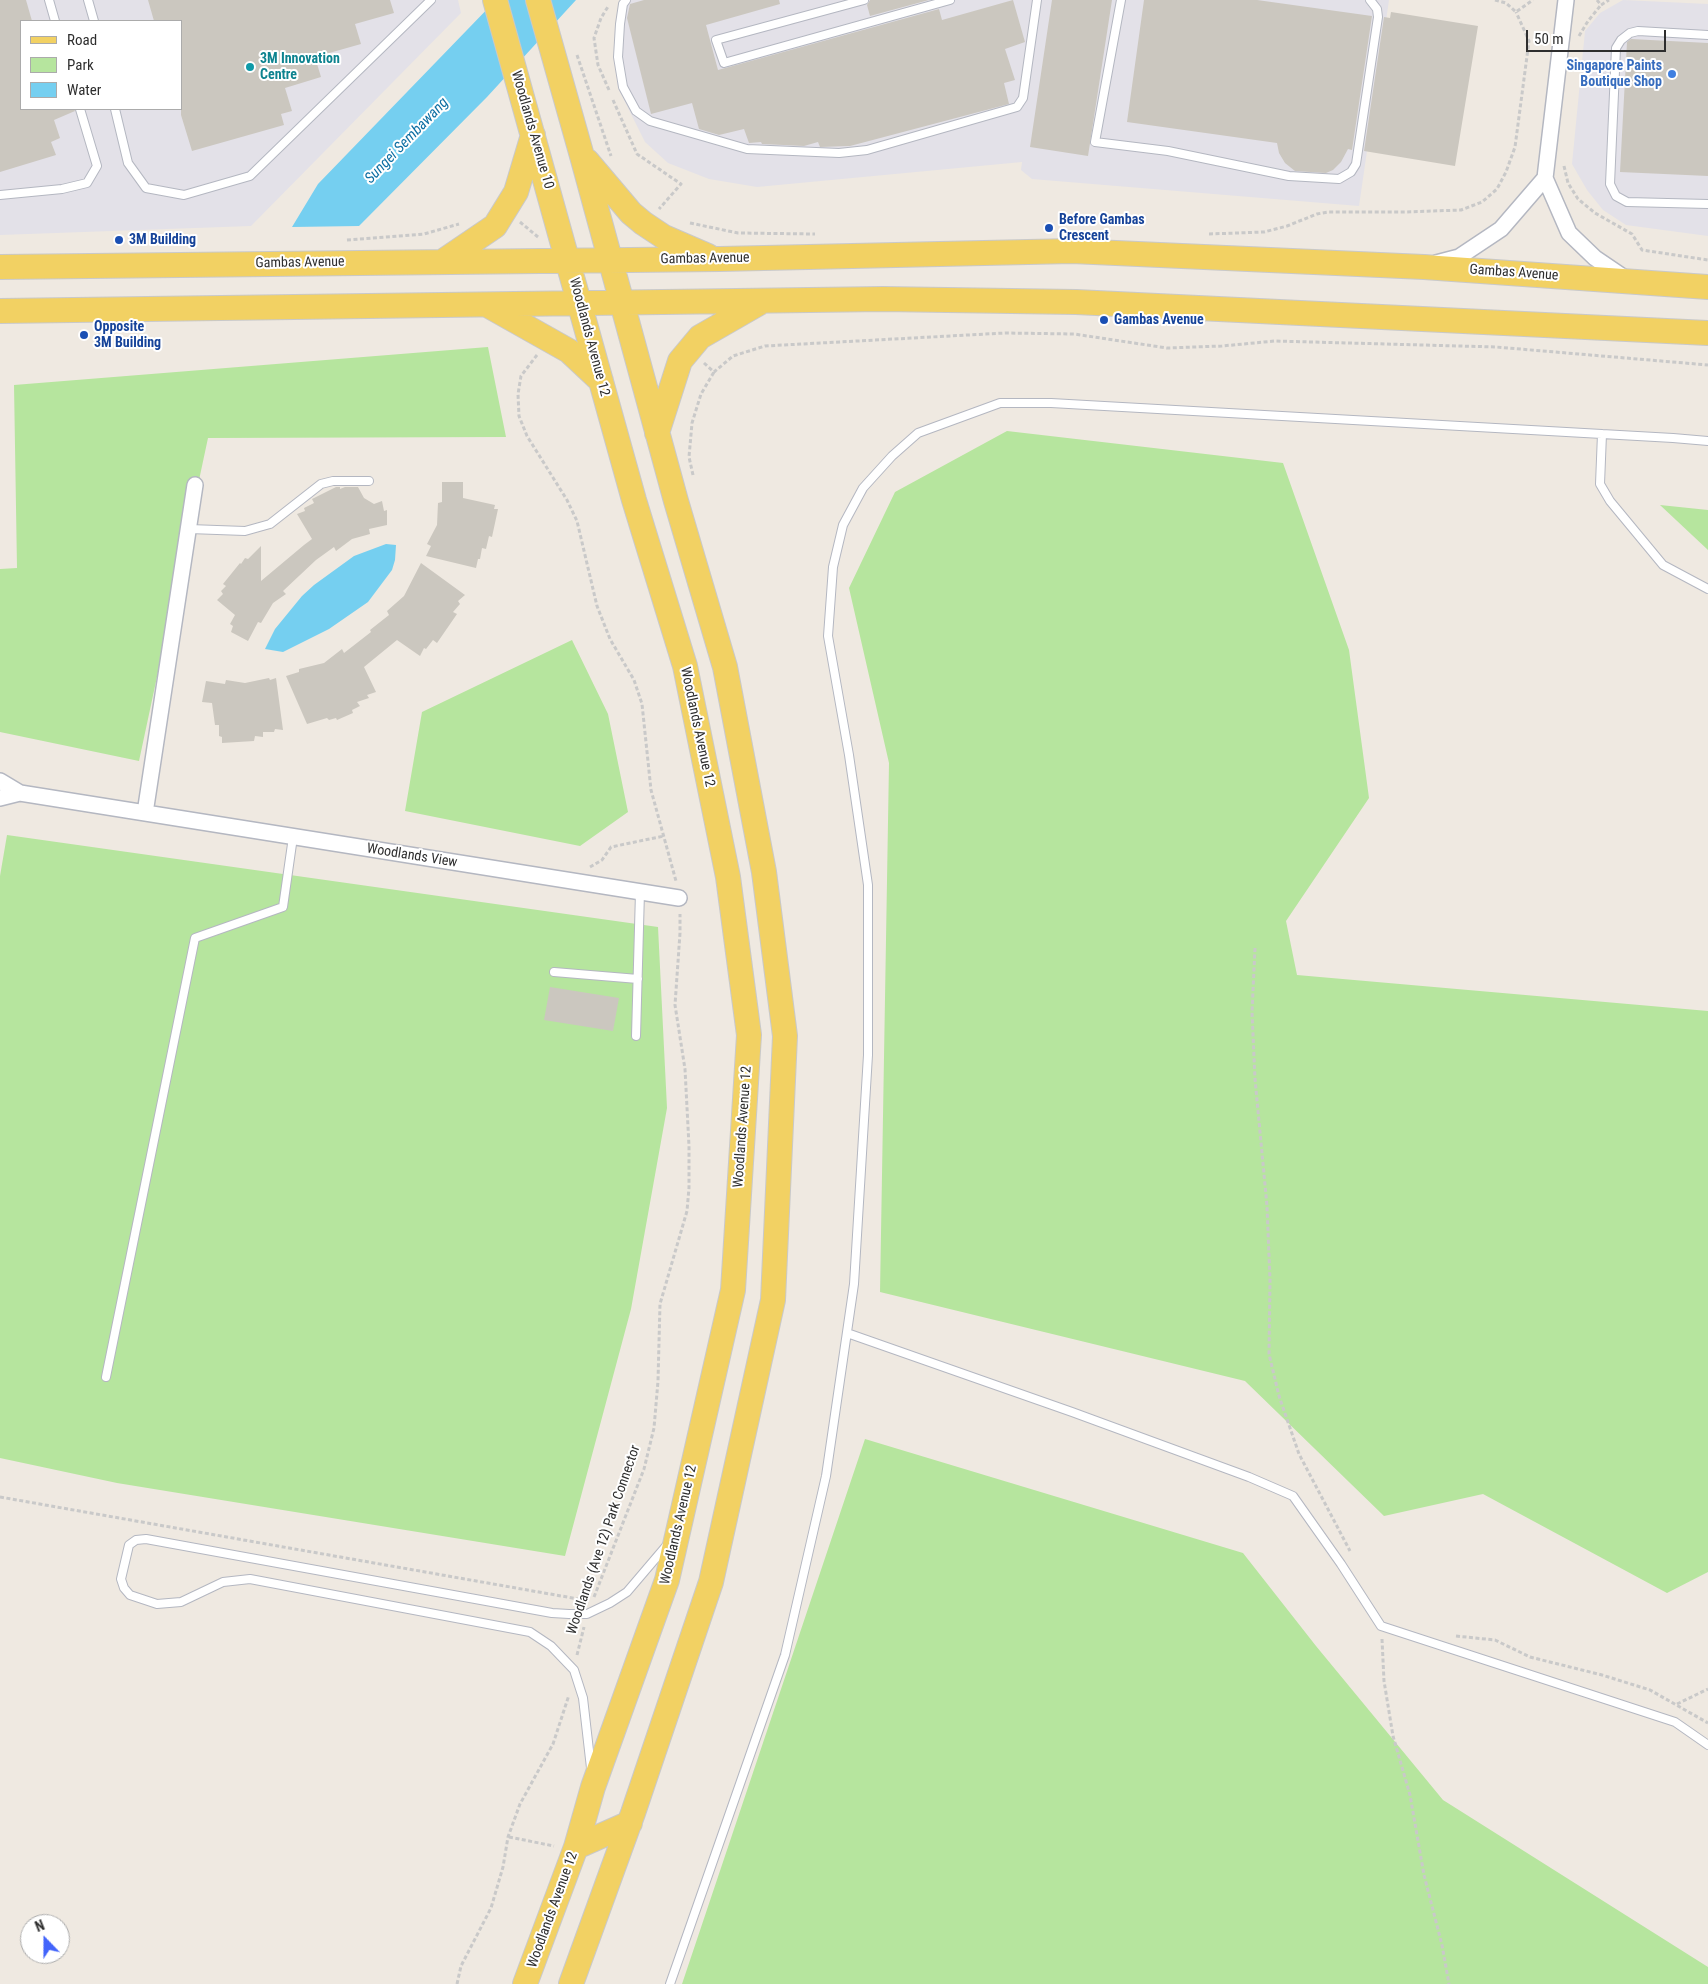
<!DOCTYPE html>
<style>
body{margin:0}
#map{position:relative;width:1708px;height:1984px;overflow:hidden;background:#efe9e1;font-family:"Roboto Condensed",sans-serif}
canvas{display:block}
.legend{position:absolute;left:20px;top:20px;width:162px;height:90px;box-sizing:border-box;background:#fff;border:1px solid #ababab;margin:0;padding:6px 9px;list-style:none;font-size:15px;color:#2e2e2e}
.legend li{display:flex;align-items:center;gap:10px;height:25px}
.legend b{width:25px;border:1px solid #ababab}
.north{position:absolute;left:20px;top:1914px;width:50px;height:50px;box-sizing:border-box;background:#fff;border:1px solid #ababab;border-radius:50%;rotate:338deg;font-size:14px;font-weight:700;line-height:20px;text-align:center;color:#2e2e2e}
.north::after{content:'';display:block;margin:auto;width:18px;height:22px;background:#4264fb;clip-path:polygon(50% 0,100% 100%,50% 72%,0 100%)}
.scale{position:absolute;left:1526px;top:30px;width:140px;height:22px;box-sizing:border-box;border:2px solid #2e2e2e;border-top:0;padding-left:6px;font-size:15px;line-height:18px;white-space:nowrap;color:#2e2e2e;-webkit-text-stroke:4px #fff;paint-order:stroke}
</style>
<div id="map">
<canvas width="1708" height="1984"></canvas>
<ul class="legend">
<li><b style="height:6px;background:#f2d163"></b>Road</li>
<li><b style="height:14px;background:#b6e59e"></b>Park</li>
<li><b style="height:14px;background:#75cff0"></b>Water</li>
</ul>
<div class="north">N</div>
<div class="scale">50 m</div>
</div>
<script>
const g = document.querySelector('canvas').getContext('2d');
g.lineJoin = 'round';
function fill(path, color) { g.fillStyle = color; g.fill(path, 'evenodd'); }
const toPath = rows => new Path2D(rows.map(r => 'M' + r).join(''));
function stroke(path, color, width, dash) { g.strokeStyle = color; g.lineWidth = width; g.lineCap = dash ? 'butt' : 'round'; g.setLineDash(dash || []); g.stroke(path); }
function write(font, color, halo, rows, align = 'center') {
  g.font = font + ' "Roboto Condensed",sans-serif'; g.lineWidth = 4; g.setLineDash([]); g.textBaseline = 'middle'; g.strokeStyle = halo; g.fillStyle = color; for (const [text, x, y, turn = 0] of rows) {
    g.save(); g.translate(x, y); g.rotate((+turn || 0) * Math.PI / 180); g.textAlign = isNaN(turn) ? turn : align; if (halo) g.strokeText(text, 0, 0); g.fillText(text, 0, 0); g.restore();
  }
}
fill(toPath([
 [0,0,458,0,461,13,251,226,0,235],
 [21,21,181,21,181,109,21,109],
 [630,0,1389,0,1359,206,1032,179,1021,170,1022,162,757,187,709,179,668,163,645,142,618,88,614,58,617,31,627,6],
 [1623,0,1708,4,1708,236,1626,225,1603,210,1587,190,1572,164,1585,31,1600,13]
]), '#e3e1e8');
fill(toPath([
 [488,347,506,437,208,438,139,761,0,732,0,569,17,568,14,385],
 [1007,431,1283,463,1349,650,1369,798,1286,921,1297,975,1708,1011,1708,1572,1667,1593,1483,1494,1384,1516,1245,1381,880,1292,889,763,849,588,895,492],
 [1660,505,1708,510,1708,550],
 [572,640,608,714,628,812,580,846,405,811,422,712],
 [7,835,658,927,667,1108,631,1309,565,1556,117,1483,0,1458,0,876],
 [865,1439,1243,1553,1316,1646,1443,1800,1708,1967,1708,1984,682,1984]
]), '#b6e59e');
fill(toPath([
 [496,0,576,0,487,97,359,226,292,227,318,184],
 [386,544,396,545,395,560,392,570,368,602,329,629,283,652,265,649,275,629,302,596,314,585,354,556]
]), '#75cff0');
fill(toPath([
 [0,0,26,0,32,21,21,21,21,109,74,109,75,111,54,120,60,138,51,142,56,155,0,172],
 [148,0,390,0,394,13,355,24,361,44,315,57,321,77,285,88,292,111,281,114,284,125,192,151,181,115,181,21,154,21],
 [644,0,779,0,780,4,706,25,718,70,939,9,942,20,1013,0,1025,42,1005,49,1015,80,1004,83,1009,104,850,146,820,147,818,142,804,146,762,144,761,142,749,143,744,129,719,135,699,129,692,103,651,114,627,18,630,4],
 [870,0,929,0,870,16,867,5],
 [1052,0,1112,0,1088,156,1030,147],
 [1144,0,1257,0,1372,16,1352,150,1348,149,1341,162,1333,170,1326,173,1295,171,1285,163,1279,153,1277,143,1127,122],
 [1391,12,1478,26,1455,166,1364,151,1384,17,1390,18],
 [1631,39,1708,43,1708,176,1620,172,1627,42],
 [442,482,463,482,463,498,495,505,494,509,498,509,492,537,489,536,486,549,482,548,480,559,478,559,476,568,426,556,431,546,427,544,437,525,438,503,442,502],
 [336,487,340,487,340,489,345,487,358,487,364,498,374,504,382,501,384,511,387,510,387,525,369,529,370,534,352,539,336,551,334,547,316,560,283,591,286,594,273,603,261,623,258,622,248,641,231,632,233,626,230,624,235,615,217,600,223,594,221,591,226,586,223,584,240,563,241,564,245,558,248,559,261,546,261,581,304,545,312,539,297,514,305,511,304,508,314,503,312,499],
 [421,563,465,595,458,601,460,604,453,612,457,614,437,643,433,640,426,649,424,648,420,656,397,640,364,667,376,692,367,695,369,698,357,702,360,706,352,710,353,713,337,720,336,718,329,720,327,718,307,724,286,676,299,672,299,669,324,663,342,649,344,653,371,632,370,630,389,615,387,611,404,596],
 [269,678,270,680,276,678,283,730,275,729,274,732,263,732,263,737,255,736,254,741,222,743,222,737,219,736,219,725,215,725,212,703,202,702,206,681,225,684,226,680,245,683],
 [550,987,619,998,613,1031,544,1020]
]), '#cbc7bf');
const lane = toPath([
 [49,0,55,21],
 [88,0,94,21],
 [626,0,623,4,620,24,618,57,623,87,636,111,650,121,747,149,839,153,867,150,1017,107,1023,98,1037,0],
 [864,0,716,40,724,63,950,0],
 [1121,0,1095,142,1168,151,1289,176,1339,179,1351,172,1356,164,1378,17,1377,9,1370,0],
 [1708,35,1638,31,1630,33,1621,40,1616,48,1610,184,1616,196,1627,202,1708,204],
 [115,109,128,163,146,188,184,195,250,176,431,0],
 [0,195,62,189,87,183,97,166,80,109],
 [1602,434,1600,484,1610,501,1663,565,1708,589],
 [189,529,245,531,270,524,321,484,333,481,369,481],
 [554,972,638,979],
 [636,1036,640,892],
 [847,1333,1072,1412,1249,1477,1293,1496,1341,1564,1381,1626,1675,1722,1708,1745],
 [106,1377,195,938,283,907,293,837],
 [591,1768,583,1698,574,1670,551,1646,530,1632,250,1579,223,1582,181,1602,157,1604,130,1595,124,1588,121,1579,129,1545,136,1540,146,1539,552,1613,569,1614,587,1614,610,1603,627,1592,667,1545],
 [670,1984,785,1655,826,1476,854,1284,868,1055,868,885,849,755,828,636,833,567,843,525,863,488,892,456,918,433,1000,403,1051,403,1673,438,1708,441]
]);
const street = toPath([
 [1566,0,1545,178,1569,233,1595,258,1626,279],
 [1436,263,1459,257,1501,229,1545,178],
 [0,781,20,793,679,898],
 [0,798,20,793],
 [145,813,195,485]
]);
const primary = toPath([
 [495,0,634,500,685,666,728,877,749,1035,733,1290,667,1580,593,1787,576,1847,525,1984],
 [538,0,582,156,676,501,725,667,764,872,785,1036,773,1300,711,1582,633,1813,571,1984],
 [587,161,631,213,643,223,664,237,708,256],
 [442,262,495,226,516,192,533,135],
 [0,267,720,259,1072,251,1424,267,1708,287],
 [489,306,569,351,601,381],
 [0,311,883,299,1076,302,1708,333],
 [657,433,680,361,700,337,761,302],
 [576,1847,630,1823]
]);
stroke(lane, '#b4b7c1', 10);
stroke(street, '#b4b7c1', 18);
stroke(primary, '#c9c9c9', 26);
stroke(toPath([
 [1495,0,1506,3,1516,12,1533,0],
 [1597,0,1601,5,1609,0],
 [1579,36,1588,21,1601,5],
 [577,55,611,156],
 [609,90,598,65,594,38,601,18,609,5],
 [613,100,637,154,681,184,659,209],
 [1564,166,1568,183,1578,199,1595,213,1632,234,1642,250,1708,260],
 [520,222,538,237],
 [690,223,738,233,815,234],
 [1209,234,1264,232,1287,226,1317,214,1328,212,1404,212,1461,210,1482,202,1497,189,1506,172,1515,147,1529,41,1516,12],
 [347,240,424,234,459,224],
 [537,355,521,376,518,394,519,416,527,436,567,500,577,521,597,606,610,639,634,680,642,704,651,790,676,881],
 [704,363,714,372,733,356,765,346,1005,333,1074,334,1167,348,1222,346,1275,341,1496,347,1708,365],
 [693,475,689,457,692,423,701,394,714,372],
 [590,867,602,860,611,847,664,836],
 [1255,948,1252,1012,1255,1079,1267,1206,1270,1280,1269,1354,1279,1396,1299,1454,1350,1551],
 [0,1497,584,1600],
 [594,1597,644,1469,654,1428,658,1381,660,1304,687,1211,689,1188,689,1146,685,1069,675,1005,680,933,680,914],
 [1456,1636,1495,1640,1530,1657,1602,1675,1650,1690,1708,1723],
 [1382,1639,1384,1681,1393,1736,1410,1795,1424,1875,1442,1945,1449,1984],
 [577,1655,584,1627],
 [1677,1704,1708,1689],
 [509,1837,554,1846],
 [457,1984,461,1966,491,1908,503,1867,508,1837,520,1804,553,1744,569,1695]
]), '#c9c9c9', 3, [4, 2.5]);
stroke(lane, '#fff', 8);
stroke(street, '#fff', 15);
stroke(primary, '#f2d163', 24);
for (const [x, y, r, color] of [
 [250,67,5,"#0f9aa8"],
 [1672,74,5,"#3f7fe0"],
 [1049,228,5,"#1a4fb4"],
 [119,240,5,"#1a4fb4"],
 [1104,320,5,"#1a4fb4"],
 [84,335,5,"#1a4fb4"]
]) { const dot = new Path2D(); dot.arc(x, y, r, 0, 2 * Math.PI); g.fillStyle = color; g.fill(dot); stroke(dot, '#fff', 2); }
write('bold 14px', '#0d838f', '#fff', [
 ["3M Innovation",260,59],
 ["Centre",260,75]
], 'left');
write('bold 14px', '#366cbe', '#fff', [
 ["Singapore Paints",1662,66],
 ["Boutique Shop",1662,82]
], 'right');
write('14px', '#2e2e2e', '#fff', [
 ["Woodlands Avenue 10",532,130,74],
 ["Gambas Avenue",705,259,-1],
 ["Gambas Avenue",300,263,-1],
 ["Gambas Avenue",1514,273,4],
 ["Woodlands Avenue 12",589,337,75],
 ["Woodlands Avenue 12",697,727,78],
 ["Woodlands View",412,856,9],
 ["Woodlands Avenue 12",743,1127,-86],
 ["Woodlands Avenue 12",679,1525,-77],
 ["Woodlands (Ave 12) Park Connector",604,1540,-71],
 ["Woodlands Avenue 12",553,1910,-70]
]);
write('bold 14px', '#164399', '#fff', [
 ["Before Gambas",1059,220],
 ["Crescent",1059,236],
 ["3M Building",129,240],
 ["Gambas Avenue",1114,320],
 ["Opposite",94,327],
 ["3M Building",94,343]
], 'left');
write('italic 15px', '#0d6fa3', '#fff', [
 ["Sungei Sembawang",407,141,-46]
]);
</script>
